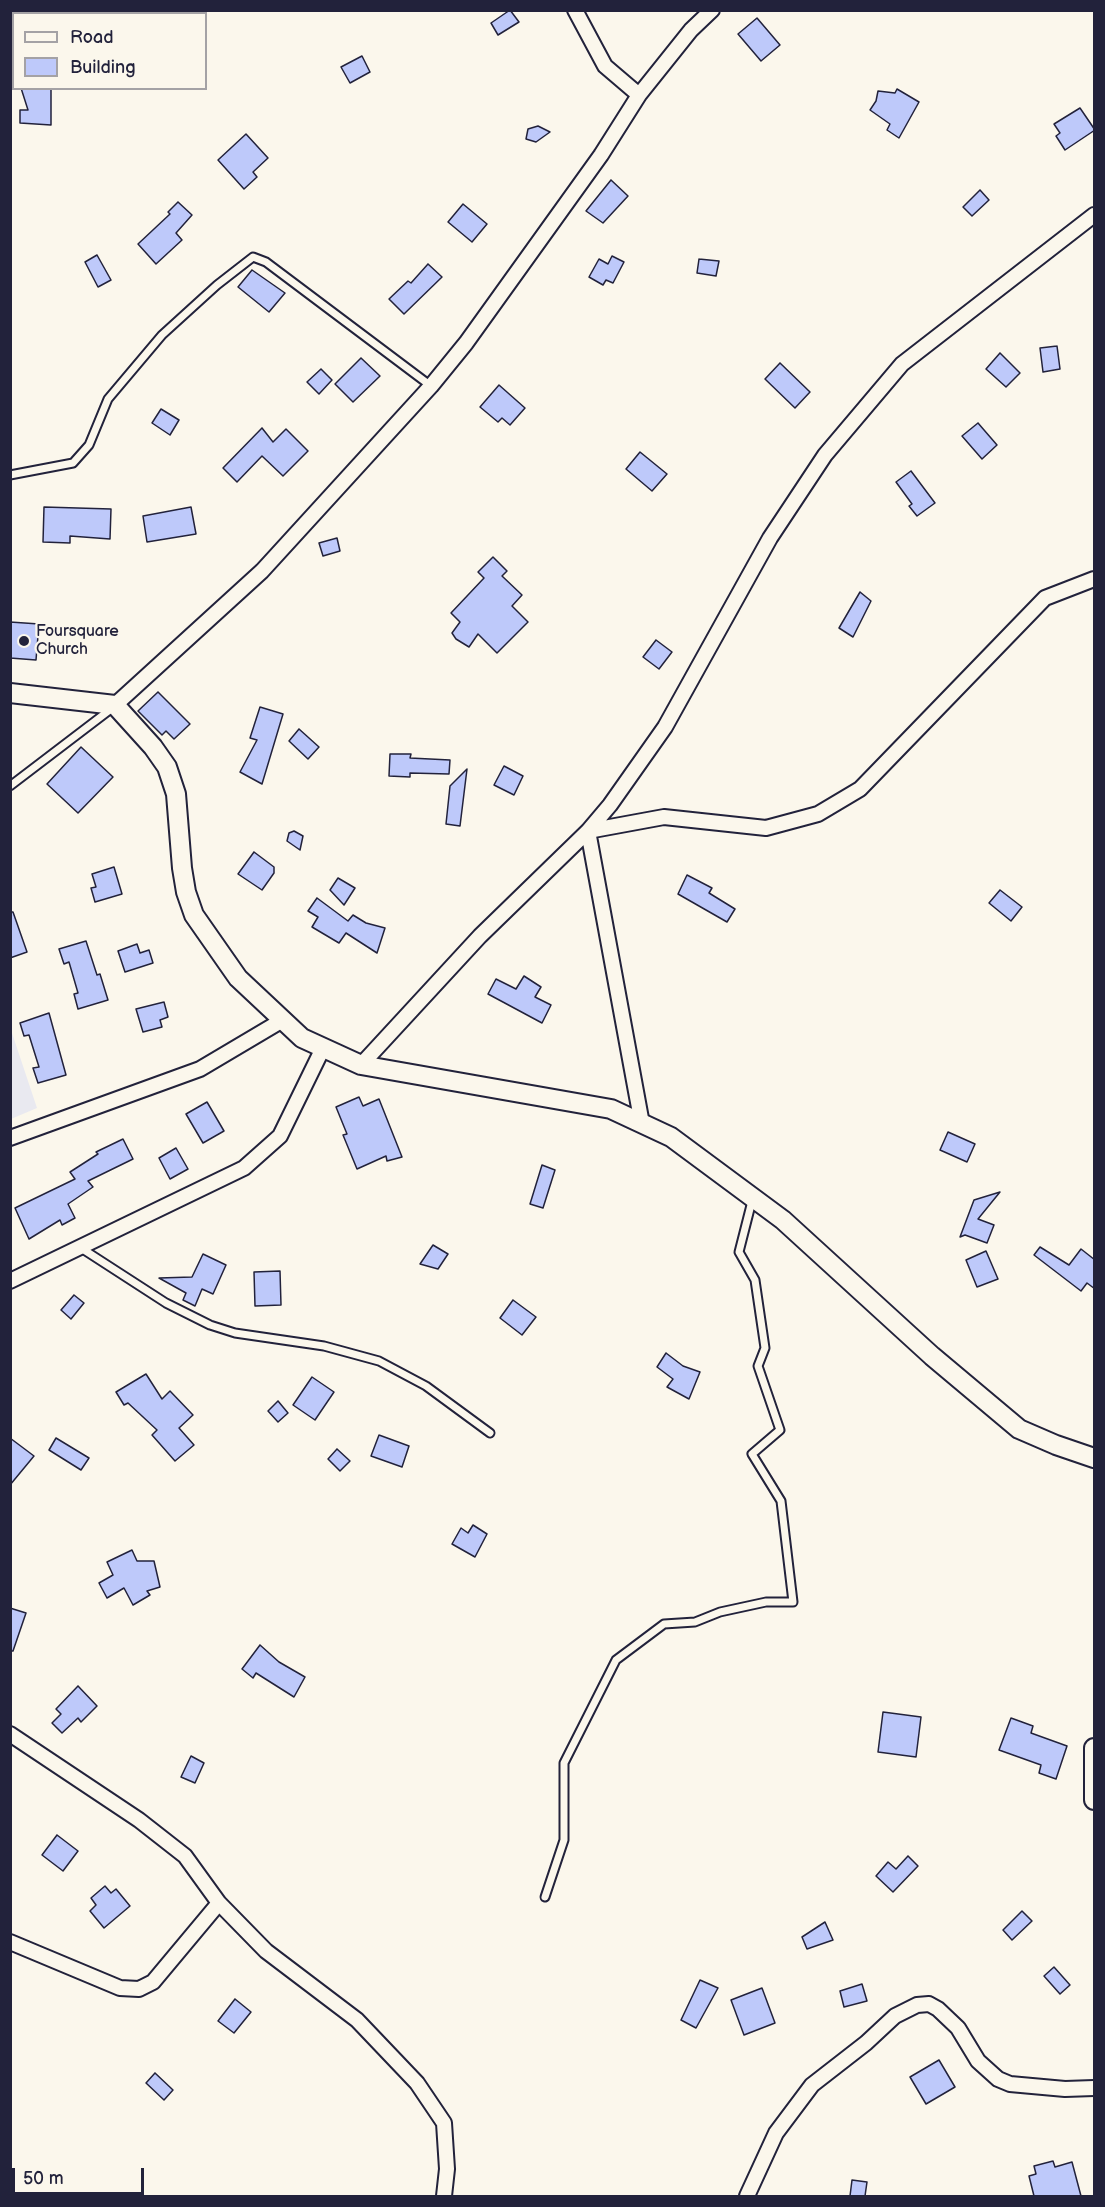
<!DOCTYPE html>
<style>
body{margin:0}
#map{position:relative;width:1105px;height:2207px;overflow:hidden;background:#fbf7ec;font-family:"Balsamiq Sans",sans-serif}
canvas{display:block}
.frame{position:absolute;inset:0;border:12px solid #22223b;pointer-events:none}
.legend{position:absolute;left:12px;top:12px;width:195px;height:78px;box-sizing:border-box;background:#fbf7ec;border:2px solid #a4a2a5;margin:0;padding:8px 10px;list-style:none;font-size:18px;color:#22223b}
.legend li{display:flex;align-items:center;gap:12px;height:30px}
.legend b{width:30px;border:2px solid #a4a2a5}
.scale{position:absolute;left:12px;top:2168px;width:132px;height:27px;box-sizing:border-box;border:3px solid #22223b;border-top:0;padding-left:8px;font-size:18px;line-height:21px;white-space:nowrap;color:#22223b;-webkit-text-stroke:4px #fbf7ec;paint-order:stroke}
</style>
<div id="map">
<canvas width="1105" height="2207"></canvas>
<div class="frame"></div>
<ul class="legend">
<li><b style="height:8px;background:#fbf7ec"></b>Road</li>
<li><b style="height:16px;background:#bec9fa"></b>Building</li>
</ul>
<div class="scale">50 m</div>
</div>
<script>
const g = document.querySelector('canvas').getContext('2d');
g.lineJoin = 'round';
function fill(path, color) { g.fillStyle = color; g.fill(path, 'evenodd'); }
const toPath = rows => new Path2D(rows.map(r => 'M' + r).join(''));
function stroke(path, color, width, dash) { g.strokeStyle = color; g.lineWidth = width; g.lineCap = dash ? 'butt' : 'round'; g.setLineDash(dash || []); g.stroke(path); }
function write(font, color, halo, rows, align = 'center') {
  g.font = font + ' "Balsamiq Sans",sans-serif'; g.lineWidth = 4.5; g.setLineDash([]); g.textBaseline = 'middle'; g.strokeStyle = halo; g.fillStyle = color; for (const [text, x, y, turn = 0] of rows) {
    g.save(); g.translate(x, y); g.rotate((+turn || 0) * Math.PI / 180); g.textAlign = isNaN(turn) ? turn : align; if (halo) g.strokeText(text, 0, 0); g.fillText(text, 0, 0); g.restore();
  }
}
fill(toPath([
 [10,1027,37,1108,11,1119,10,1119]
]), '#e9e9f0');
const building = toPath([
 [510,10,519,22,498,35,491,23,510,10],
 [757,18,780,45,761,61,738,34,757,18],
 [362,56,370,72,350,83,341,67,362,56],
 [21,88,51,88,51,125,20,123,20,110,28,110,21,88],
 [897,89,919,102,899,138,887,130,890,124,870,110,876,101,878,91,895,93,897,89],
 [1080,108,1095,130,1065,150,1056,136,1060,133,1054,124,1080,108],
 [538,126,550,132,536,142,526,139,528,129,538,126],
 [246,134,268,158,253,172,257,177,244,189,218,160,246,134],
 [611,180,628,196,603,223,586,211,611,180],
 [980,190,989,200,972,216,963,207,980,190],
 [178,202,192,215,176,233,182,240,156,264,138,244,170,214,168,212,178,202],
 [463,204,487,224,472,242,448,222,463,204],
 [97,255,111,280,98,287,85,262,97,255],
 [612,256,624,262,613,283,606,280,603,285,589,277,599,259,608,264,612,256],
 [699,259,719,261,716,276,697,273,699,259],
 [428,264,442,277,404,314,389,299,408,281,411,283,428,264],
 [252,270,285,293,269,312,238,287,252,270],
 [1057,346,1060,369,1043,372,1040,348,1057,346],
 [1000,353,1020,373,1006,387,986,369,1000,353],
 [361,358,380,376,353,402,335,384,361,358],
 [780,363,810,392,795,408,765,379,780,363],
 [321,369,332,380,319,394,307,382,321,369],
 [499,385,525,408,510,425,502,418,498,422,480,407,499,385],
 [161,409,179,420,170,435,152,423,161,409],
 [978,423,997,445,982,459,962,436,978,423],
 [262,428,273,442,286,429,308,451,283,476,262,456,237,482,223,468,262,428],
 [640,452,667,474,652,491,626,469,640,452],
 [911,471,935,503,917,516,909,506,912,504,896,482,911,471],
 [44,507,111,509,110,539,70,536,70,543,43,542,44,507],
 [191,507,196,534,147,542,143,516,191,507],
 [337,538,340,551,323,556,319,543,337,538],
 [493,557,507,571,502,576,522,595,512,606,528,622,497,653,478,634,469,647,456,639,452,633,460,622,451,613,484,578,478,572,493,557],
 [860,592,871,601,853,637,839,628,860,592],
 [10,622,39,624,36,660,10,658,10,622],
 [656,640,672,652,659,669,643,657,656,640],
 [158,692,190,724,174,739,166,731,162,735,138,711,158,692],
 [260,707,283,714,262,784,240,772,257,740,250,738,260,707],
 [299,729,319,747,308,759,289,741,299,729],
 [81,747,113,777,78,813,47,784,81,747],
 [390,754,411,754,410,758,450,760,449,774,410,773,410,777,389,776,390,754],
 [504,766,523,776,514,795,494,785,504,766],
 [467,769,460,826,446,824,450,786,467,769],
 [294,831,303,836,300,850,287,841,289,833,294,831],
 [254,852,274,867,274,873,262,890,238,874,254,852],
 [114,867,122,894,95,902,91,888,96,887,92,874,114,867],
 [687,875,712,888,709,893,735,909,727,922,678,894,687,875],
 [338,878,355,888,344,905,330,890,338,878],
 [1000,890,1022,907,1011,921,989,903,1000,890],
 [317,898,348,921,353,915,366,923,385,928,377,953,346,933,339,943,312,927,318,917,308,911,317,898],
 [10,912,13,912,27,952,10,958,10,912],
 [86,941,97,975,100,974,108,1000,78,1009,74,994,78,993,69,962,64,964,59,949,86,941],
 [137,944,140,953,149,950,153,963,125,972,118,951,137,944],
 [524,976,541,987,535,997,551,1005,542,1023,488,994,496,979,516,989,524,976],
 [164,1002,168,1017,160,1020,162,1027,143,1032,136,1009,164,1002],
 [49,1013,66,1075,38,1083,33,1068,39,1067,29,1035,24,1036,20,1023,49,1013],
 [359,1097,363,1106,379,1099,402,1157,387,1161,386,1156,357,1169,343,1135,347,1134,336,1107,359,1097],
 [207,1102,224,1131,203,1143,186,1114,207,1102],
 [948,1132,975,1144,967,1162,940,1150,948,1132],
 [123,1139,133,1159,88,1181,93,1187,68,1204,75,1218,62,1225,60,1220,29,1239,15,1208,75,1179,70,1172,98,1154,96,1152,123,1139],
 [176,1148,188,1169,170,1179,159,1158,176,1148],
 [542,1165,555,1170,543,1208,530,1204,542,1165],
 [1000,1192,978,1219,994,1225,987,1243,965,1235,960,1237,974,1200,1000,1192],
 [433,1245,448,1254,438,1269,420,1264,433,1245],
 [1040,1247,1069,1265,1081,1249,1095,1260,1095,1289,1087,1283,1081,1291,1034,1255,1040,1247],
 [986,1251,998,1279,977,1287,966,1260,986,1251],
 [203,1254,226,1265,213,1294,202,1289,195,1306,183,1300,186,1293,159,1278,192,1277,203,1254],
 [280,1271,281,1305,255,1306,254,1272,280,1271],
 [74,1295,84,1303,71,1319,61,1310,74,1295],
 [513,1300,536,1317,522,1335,500,1318,513,1300],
 [666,1353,683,1366,700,1372,689,1399,667,1387,673,1379,657,1367,666,1353],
 [146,1374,162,1399,170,1391,193,1415,179,1428,194,1445,175,1461,152,1435,157,1430,128,1403,124,1405,116,1392,146,1374],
 [312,1377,334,1392,315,1420,293,1405,312,1377],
 [278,1401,288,1413,278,1422,268,1411,278,1401],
 [379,1435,409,1446,402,1467,371,1456,379,1435],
 [10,1438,34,1456,10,1485,10,1438],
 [56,1438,89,1458,81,1470,49,1450,56,1438],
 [337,1449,350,1461,340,1471,328,1459,337,1449],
 [473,1525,487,1534,475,1557,452,1544,461,1528,468,1533,473,1525],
 [132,1550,137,1561,154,1561,160,1587,147,1591,150,1595,133,1605,124,1588,107,1598,99,1583,113,1575,107,1562,132,1550],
 [10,1608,26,1613,13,1651,10,1651,10,1608],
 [260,1645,279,1662,305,1677,294,1697,256,1673,253,1678,242,1669,260,1645],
 [78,1686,97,1706,81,1722,78,1718,62,1733,52,1723,61,1714,56,1709,78,1686],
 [883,1712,921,1717,916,1757,878,1752,883,1712],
 [1011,1718,1033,1726,1031,1733,1067,1746,1056,1779,1039,1773,1041,1765,999,1750,1011,1718],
 [191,1756,204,1763,195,1783,181,1777,191,1756],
 [57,1835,78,1851,63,1871,42,1855,57,1835],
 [908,1856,918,1866,893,1892,876,1876,888,1862,896,1869,908,1856],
 [105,1886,111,1893,116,1889,130,1906,104,1928,90,1911,96,1905,91,1898,105,1886],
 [1022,1911,1032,1921,1012,1940,1003,1930,1022,1911],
 [825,1922,833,1940,807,1949,802,1937,825,1922],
 [1054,1967,1070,1985,1060,1994,1044,1976,1054,1967],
 [700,1980,718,1988,696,2028,681,2020,700,1980],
 [862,1984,867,2001,844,2007,840,1991,862,1984],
 [762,1988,775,2023,744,2035,731,2000,762,1988],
 [235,1999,251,2012,234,2033,218,2021,235,1999],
 [939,2060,955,2087,926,2104,910,2077,939,2060],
 [155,2073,173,2090,164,2100,146,2083,155,2073],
 [1053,2161,1055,2167,1072,2162,1081,2196,1034,2196,1029,2176,1036,2174,1034,2166,1053,2161],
 [852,2180,867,2182,865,2196,850,2196,852,2180]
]);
fill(building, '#bec9fa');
stroke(building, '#22223b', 1.5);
const service = toPath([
 [10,475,73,463,89,445,108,399,162,335,217,285,253,257,266,262,431,386],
 [10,786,111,709],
 [81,1248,166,1303,210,1325,235,1333,324,1346,379,1361,426,1386,490,1433],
 [545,1897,564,1840,564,1763,616,1660,664,1624,695,1622,720,1612,766,1602,793,1602,781,1501,752,1454,780,1430,758,1366,765,1348,755,1280,739,1252,752,1201]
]);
const minor = toPath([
 [575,10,605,66,639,95],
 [115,705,262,571,431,386,466,343,601,155,639,95,691,30,712,10],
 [361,1065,480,936,588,831,610,805,665,727,770,538,825,455,902,364,1094,215],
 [642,1124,588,831,664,817,766,828,818,814,860,789,1045,598,1094,579],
 [10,1138,200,1069,281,1021],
 [10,1281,244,1168,280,1136,323,1048],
 [10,1734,139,1820,185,1856,219,1903,266,1951,357,2020,417,2083,444,2123,447,2169,444,2196],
 [10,1942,120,1988,139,1989,153,1982,219,1903],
 [747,2196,776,2133,812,2085,866,2043,895,2016,917,2005,929,2004,938,2009,958,2028,978,2061,998,2079,1010,2084,1065,2089,1094,2088]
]);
const tertiary = toPath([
 [10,693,115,705,153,747,167,767,176,794,182,868,186,892,194,915,238,978,302,1038,361,1065,611,1109,671,1137,783,1220,932,1356,1019,1429,1056,1445,1094,1458],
 [1094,1748,1094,1800]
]);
stroke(service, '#22223b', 11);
stroke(minor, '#22223b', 18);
stroke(tertiary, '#22223b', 22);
stroke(service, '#fbf7ec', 7);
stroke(minor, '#fbf7ec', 14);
stroke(tertiary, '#fbf7ec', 18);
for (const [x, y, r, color] of [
 [24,641,6,"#22223b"]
]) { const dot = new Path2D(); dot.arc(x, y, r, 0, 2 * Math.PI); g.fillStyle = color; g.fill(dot); stroke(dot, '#fbf7ec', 2); }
write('16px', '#22223b', '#fbf7ec', [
 ["Foursquare",36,632],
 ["Church",36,650]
], 'left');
</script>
